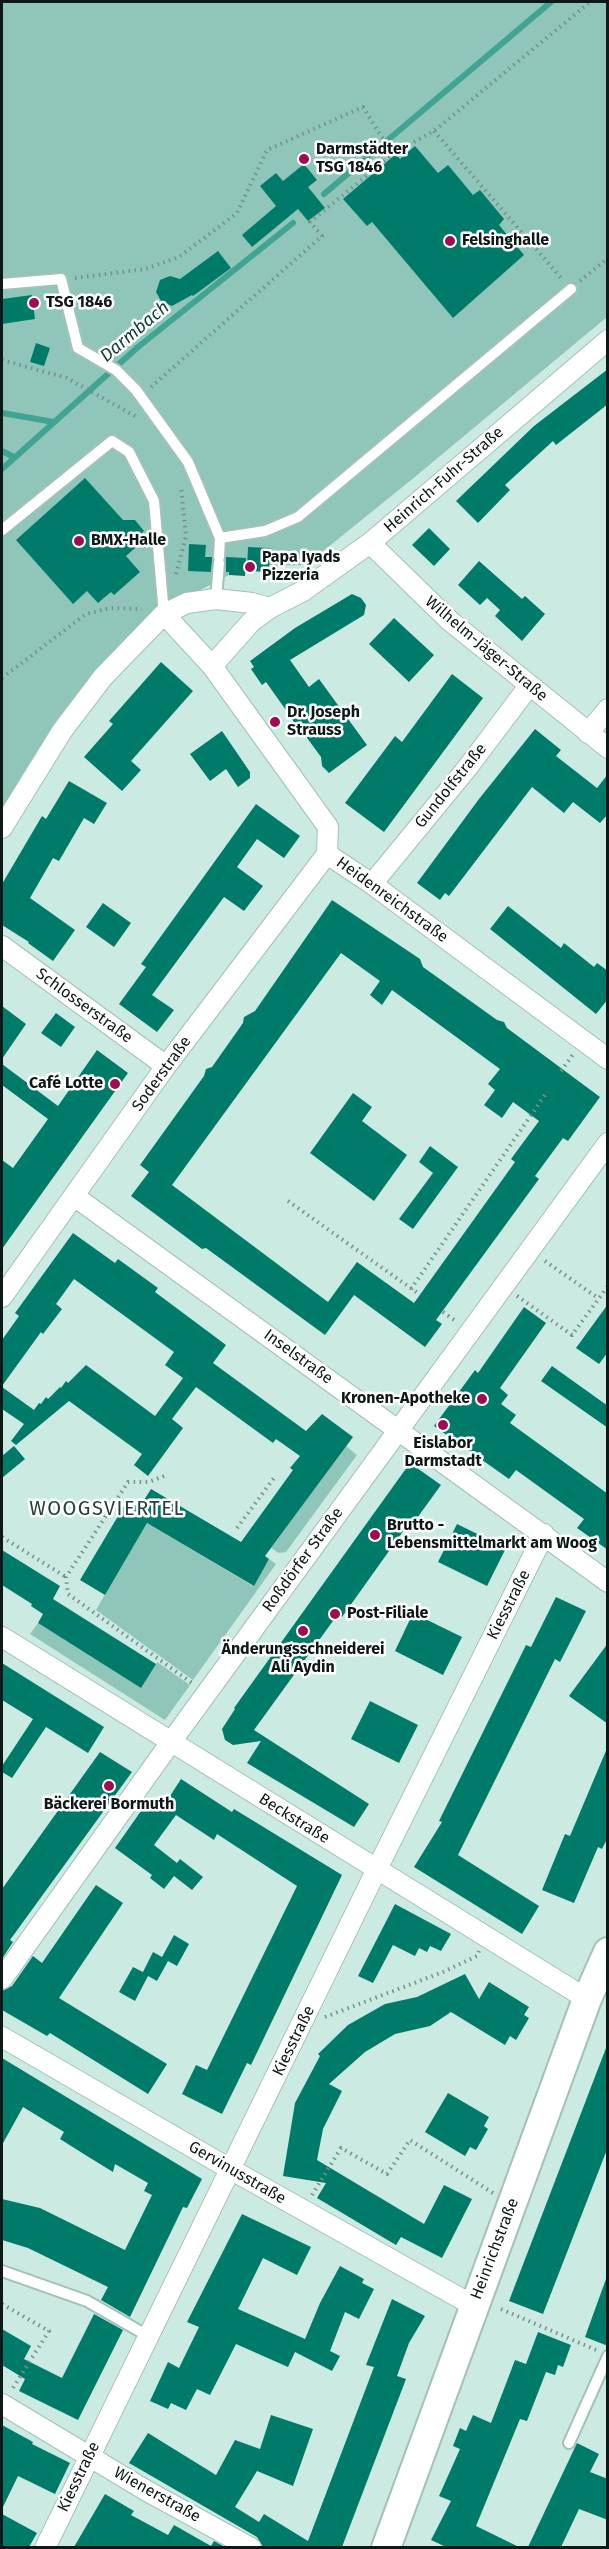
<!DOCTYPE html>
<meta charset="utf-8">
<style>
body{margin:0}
#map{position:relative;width:609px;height:2549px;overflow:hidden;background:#caeae2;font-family:"Fira Sans",sans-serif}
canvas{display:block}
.frame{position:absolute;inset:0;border:3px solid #0e1917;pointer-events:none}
</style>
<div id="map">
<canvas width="609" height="2549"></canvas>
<div class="frame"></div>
</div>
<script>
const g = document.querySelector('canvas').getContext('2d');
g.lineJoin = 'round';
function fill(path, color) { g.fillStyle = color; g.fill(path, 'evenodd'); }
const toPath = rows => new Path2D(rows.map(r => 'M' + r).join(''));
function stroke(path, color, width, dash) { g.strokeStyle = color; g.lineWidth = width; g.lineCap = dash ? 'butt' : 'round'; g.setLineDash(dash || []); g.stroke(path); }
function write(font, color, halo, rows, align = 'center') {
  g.font = font + ' "Fira Sans",sans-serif'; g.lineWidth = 5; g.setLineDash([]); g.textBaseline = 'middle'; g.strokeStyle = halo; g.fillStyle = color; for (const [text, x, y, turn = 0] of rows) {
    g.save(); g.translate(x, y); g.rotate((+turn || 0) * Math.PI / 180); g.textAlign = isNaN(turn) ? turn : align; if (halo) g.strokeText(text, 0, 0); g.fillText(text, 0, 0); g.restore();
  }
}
fill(toPath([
 [2,2,607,2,607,317,416,476,306,565,246,566,157,613,2,817],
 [346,1446,357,1455,286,1552,279,1553,271,1548],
 [147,1523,253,1586,269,1559,276,1564,193,1680,96,1610],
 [38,1623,140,1687,157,1662,190,1685,165,1720,30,1634]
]), '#90c6b9');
stroke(toPath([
 [324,194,551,2],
 [2,413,54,422],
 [2,451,14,457],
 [2,469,138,347,293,223]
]), '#41a391', 6);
fill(toPath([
 [415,146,438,173,448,165,473,195,480,190,504,219,499,225,524,255,453,318,372,222,367,226,343,199,396,154,400,159],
 [304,164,317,180,308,187,325,208,308,221,298,209,252,247,242,235,276,206,260,186,276,173,283,181],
 [218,251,231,268,193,296,192,295,172,306,161,301,156,292,160,280,170,276,180,279],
 [32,295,35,319,2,324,2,299],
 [36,343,50,348,44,366,30,362],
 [608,369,608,404,556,445,553,441,505,485,510,490,478,523,456,501,534,426],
 [85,478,123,520,135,520,144,531,137,537,142,542,126,556,140,572,114,595,111,592,98,603,87,591,73,604,16,540],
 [429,528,450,549,434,566,412,545],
 [189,544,206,545,205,557,212,557,212,560,211,572,188,571],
 [248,547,270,548,269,572,247,571],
 [226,557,246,558,245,576,229,575,229,572,226,572],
 [479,561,522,599,525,596,545,614,522,641,495,616,500,610,487,598,480,605,458,585],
 [352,594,361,598,366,605,364,615,290,660,309,687,319,679,367,745,329,773,322,766,321,757,302,731,300,732,293,723,293,720,266,682,262,685,251,669,254,667,250,661,295,628],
 [394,618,434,655,409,682,369,644],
 [161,662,193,691,131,761,141,770,122,791,84,757,113,724,109,721],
 [452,674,483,698,384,832,345,803,395,736,402,742],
 [535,729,561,750,556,756,597,788,608,774,608,814,600,823,573,802,564,813,532,787,449,896,445,893,440,900,417,883,479,799],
 [222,731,250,772,250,778,238,787,226,769,210,781,190,754],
 [69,781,107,803,94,824,84,818,59,861,53,858,30,898,75,930,53,961,28,943,29,942,2,925,2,884,42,816,46,819],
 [256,804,300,836,284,858,257,839,237,867,263,886,244,911,224,897,152,995,174,1010,157,1032,119,1004,146,967,141,964],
 [332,900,420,959,423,967,497,1020,504,1022,507,1028,600,1097,568,1141,563,1138,535,1176,539,1179,436,1320,442,1324,425,1347,354,1295,325,1335,206,1248,202,1249,131,1196,149,1172,140,1165,204,1076,206,1069,212,1067,243,1023,244,1017,255,1011],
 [341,953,380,981,370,995,382,1005,392,990,500,1069,488,1084,495,1090,484,1105,502,1118,513,1102,539,1121,511,1159,515,1162,414,1303,357,1262,328,1302,172,1185],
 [103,903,131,923,114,947,86,927],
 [508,906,561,948,564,943,594,967,597,963,608,971,608,999,596,1014,490,929],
 [2,1006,26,1024,2,1059],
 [56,1013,75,1027,61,1047,41,1033],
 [97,1050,128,1073,2,1249,2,1160,13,1168,48,1119,2,1085,2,1064,58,1106],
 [353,1093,372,1107,362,1121,407,1155,374,1201,310,1153],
 [430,1146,458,1167,413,1229,399,1219,433,1173,419,1162],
 [73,1233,115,1263,118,1259,158,1288,155,1292,226,1345,213,1363,306,1431,322,1414,353,1437,265,1556,269,1559,254,1586,147,1523,105,1595,80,1580,127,1501,139,1508,151,1489,241,1542,293,1470,290,1468,300,1456,276,1439,273,1443,196,1387,172,1419,183,1428,148,1476,134,1465,142,1454,69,1401,16,1445,11,1441,24,1424,2,1409,2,1387,34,1410,39,1403,41,1404,46,1397,48,1399,60,1387,61,1388,66,1381,68,1383,86,1365,155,1416,183,1378,165,1365,174,1352,74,1279,56,1304,62,1309,43,1334,41,1332,2,1386,2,1340,19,1316,15,1313],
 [608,1304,608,1352,599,1364,576,1348],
 [524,1307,546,1323,500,1388,508,1395,501,1404,516,1415,510,1423,608,1494,608,1550,577,1528,584,1519,516,1470,509,1479,434,1426,475,1370,478,1373],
 [552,1366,608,1406,608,1428,541,1381],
 [14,1446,25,1459,2,1478,2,1456],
 [410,1463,441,1485,412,1525,409,1523,342,1617,338,1614,254,1730,369,1804,354,1827,247,1763,261,1741,233,1745,225,1740,222,1729,235,1709,234,1708],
 [457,1524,506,1548,487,1586,438,1562],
 [2,1550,60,1586,53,1599,156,1664,141,1688,38,1623,43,1614,31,1606,32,1604,2,1585],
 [556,1597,586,1611,560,1662,555,1659,458,1855,539,1906,522,1934,414,1867,442,1822,439,1821,526,1645,531,1647],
 [413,1613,462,1637,443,1675,395,1651],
 [608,1643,608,1724,569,1696],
 [2,1663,104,1727,88,1753,46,1727,12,1778,2,1772,2,1766,33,1719,2,1700],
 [370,1701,418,1725,399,1763,351,1739],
 [608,1746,608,1837,602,1849,598,1847,574,1903,542,1890,565,1834,570,1836],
 [100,1752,132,1772,10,1940,13,1942,2,1959,2,1889],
 [181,1779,232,1812,234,1809,342,1875,251,2065,247,2063,222,2114,182,2094,196,2065,207,2070,297,1886,217,1834,214,1840,176,1815,154,1845,177,1863,180,1859,203,1877,192,1890,174,1876,164,1889,150,1878,152,1875,115,1848,148,1801,161,1810],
 [96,1885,123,1903,59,1998,167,2064,148,2094,50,2033,47,2036,2,2010,2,1991,12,1986,33,1956,42,1963],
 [395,1904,451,1934,441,1951,430,1946,427,1952,419,1948,415,1956,393,1945,373,1983,358,1976],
 [174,1935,189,1944,177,1966,168,1961,157,1981,148,1976,135,2001,119,1992,133,1967,143,1972,153,1952,162,1957],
 [465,1974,479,1999,489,1982,529,2007,524,2015,529,2018,516,2040,510,2036,505,2045,451,2012,430,2026,395,2034,365,2052,329,2084,342,2091,323,2129,317,2160,424,2224,444,2185,472,2199,442,2258,401,2237,396,2245,317,2198,326,2183,283,2176,295,2103,320,2056,318,2054,348,2025,385,2004,417,1997],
 [606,2048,608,2147,543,2314,509,2301],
 [2,2058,202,2179,187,2208,183,2207,130,2317,101,2300,108,2287,28,2248,2,2240,2,2199,40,2208,125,2250,152,2195,144,2191,148,2183,115,2164,113,2172,87,2156,60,2139,64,2132,23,2107,2,2145],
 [448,2093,489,2117,484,2126,488,2129,476,2150,470,2147,465,2156,425,2132],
 [242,2214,311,2247,297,2275,263,2258,238,2309,305,2339,320,2303,340,2266,364,2279,362,2283,374,2289,359,2319,345,2312,330,2351,340,2356,332,2371,295,2352,288,2367,236,2344,210,2395,197,2389,186,2410,171,2403,168,2409,150,2401,168,2362,179,2368,199,2327,187,2322],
 [606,2279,608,2280,608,2346,585,2337],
 [392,2299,425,2316,409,2343,397,2376,406,2379,342,2547,263,2547,257,2537,129,2463,148,2433,216,2475,235,2440,260,2449,271,2415,313,2429,293,2486,257,2471,235,2507,259,2522,264,2514,308,2541,374,2367,366,2365],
 [94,2314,123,2330,78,2420,19,2391,25,2379,2,2365,2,2329,31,2346,24,2359,62,2378],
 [538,2332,571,2345,563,2367,558,2365,555,2375,546,2372,527,2421,520,2419,476,2526,519,2547,446,2547,431,2540,451,2501,439,2496,460,2449,453,2446,460,2428,466,2431,473,2415,491,2423,515,2360,526,2364],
 [2,2425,33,2442,32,2444,70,2463,55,2494,18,2476,2,2509],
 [577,2443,599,2454,590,2472,608,2479,608,2520,579,2509,561,2547,528,2547],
 [105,2494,134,2511,131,2515,168,2535,174,2525,211,2546,214,2541,225,2547,74,2547],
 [2,2514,37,2533,29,2547,2,2547]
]), '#007b6a');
const lane = toPath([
 [2,284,61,279,78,348,116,370,136,390,188,462,220,538],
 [2,530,112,441,129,452,154,501,164,614],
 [219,557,220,538,265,531,298,517,571,289],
 [216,599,219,563],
 [2,2271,87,2301,148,2336],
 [569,2443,608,2356]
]);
const street = toPath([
 [370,543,450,621,608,748],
 [164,614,212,666,328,827,327,854,372,884,608,1059],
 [212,666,251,622,270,608,303,591,370,543,608,340],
 [588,733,608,709],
 [2,828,62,731,103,677,164,614,187,603,216,599,252,603,270,608],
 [372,884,468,767,529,686],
 [2,946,166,1066],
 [74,1196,608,1582],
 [2,1297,166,1066,327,854],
 [2,1637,587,1999],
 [2,1979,171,1742,608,1143],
 [2,2037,223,2165,474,2306],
 [2,2404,147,2491,251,2548],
 [45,2548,376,1871,544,1534]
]);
const secondary = toPath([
 [386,2548,587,1999,608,1952]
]);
stroke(lane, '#a2c1b9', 14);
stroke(street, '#a2c1b9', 22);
stroke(secondary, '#a2c1b9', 32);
stroke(toPath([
 [434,131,562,279],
 [75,278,145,269,179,257,237,213,267,150,363,107,381,136,397,151],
 [580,281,608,258],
 [2,360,67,378,135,416],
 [151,387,322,236,310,222,397,151,434,131,590,2],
 [176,574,186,536,181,487],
 [2,678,86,614,110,608,142,609],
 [561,1071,574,1053],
 [288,1201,419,1294],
 [545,1261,598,1298],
 [411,1289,547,1092],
 [517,1296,572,1335,608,1286],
 [443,1312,457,1322],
 [164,1476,149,1482,128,1482,66,1577,68,1594,192,1683],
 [237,1528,274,1478],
 [2,1537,66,1577],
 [325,2017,443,1972,477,1956,479,1951],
 [312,2195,341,2148,387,2174,410,2140,493,2193],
 [2,2304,49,2331,11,2391],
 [501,2309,596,2350]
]), '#788f8a', 4, [1.5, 4.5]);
stroke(lane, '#fff', 10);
stroke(street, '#fff', 20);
stroke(secondary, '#fff', 28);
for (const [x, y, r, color] of [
 [304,159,6,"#9e0c56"],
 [450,241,6,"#9e0c56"],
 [34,303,6,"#9e0c56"],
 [79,541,6,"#9e0c56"],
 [250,567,6,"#9e0c56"],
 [275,722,6,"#9e0c56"],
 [115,1084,6,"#9e0c56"],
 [482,1399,6,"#9e0c56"],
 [443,1425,6,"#9e0c56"],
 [375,1535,6,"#9e0c56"],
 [335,1614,6,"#9e0c56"],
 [303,1631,6,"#9e0c56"],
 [109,1786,6,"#9e0c56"]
]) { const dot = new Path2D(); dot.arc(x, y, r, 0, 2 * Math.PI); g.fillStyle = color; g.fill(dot); stroke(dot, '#fff', 2); }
write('bold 16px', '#0e1917', '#fff', [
 ["Darmstädter",316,150],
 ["TSG 1846",316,168],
 ["Felsinghalle",462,241],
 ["TSG 1846",46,303],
 ["BMX-Halle",91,541],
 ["Papa Iyads",262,558],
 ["Pizzeria",262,576],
 ["Dr. Joseph",287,713],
 ["Strauss",287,731],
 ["Café Lotte",103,1084,"right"],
 ["Kronen-Apotheke",470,1399,"right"],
 ["Eislabor",443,1444,"center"],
 ["Darmstadt",443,1462,"center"],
 ["Brutto -",387,1526],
 ["Lebensmittelmarkt am Woog",387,1544],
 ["Post-Filiale",347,1614],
 ["Änderungsschneiderei",303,1650,"center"],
 ["Ali Aydin",303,1668,"center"],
 ["Bäckerei Bormuth",109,1805,"center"]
], 'left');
write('16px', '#0e1917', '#fff', [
 ["Heinrich-Fuhr-Straße",444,480,-41],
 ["Wilhelm-Jäger-Straße",486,649,40],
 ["Gundolfstraße",451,786,-51],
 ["Heidenreichstraße",392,900,36],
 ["Schlosserstraße",84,1006,36],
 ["Soderstraße",162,1074,-54],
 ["Inselstraße",298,1357,36],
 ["Roßdörfer Straße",303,1560,-54],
 ["Kiesstraße",509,1605,-63],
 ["Beckstraße",294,1819,32],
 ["Kiesstraße",294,2041,-64],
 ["Gervinusstraße",237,2173,30],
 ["Heinrichstraße",495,2249,-69],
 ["Kiesstraße",79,2477,-64],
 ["Wienerstraße",157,2495,29]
]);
write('italic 18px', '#0f3c34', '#fff', [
 ["Darmbach",135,332,-40]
]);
g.letterSpacing = '1.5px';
write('20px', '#26413b', '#fff', [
 ["WOOGSVIERTEL",107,1509]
]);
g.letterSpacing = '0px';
</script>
